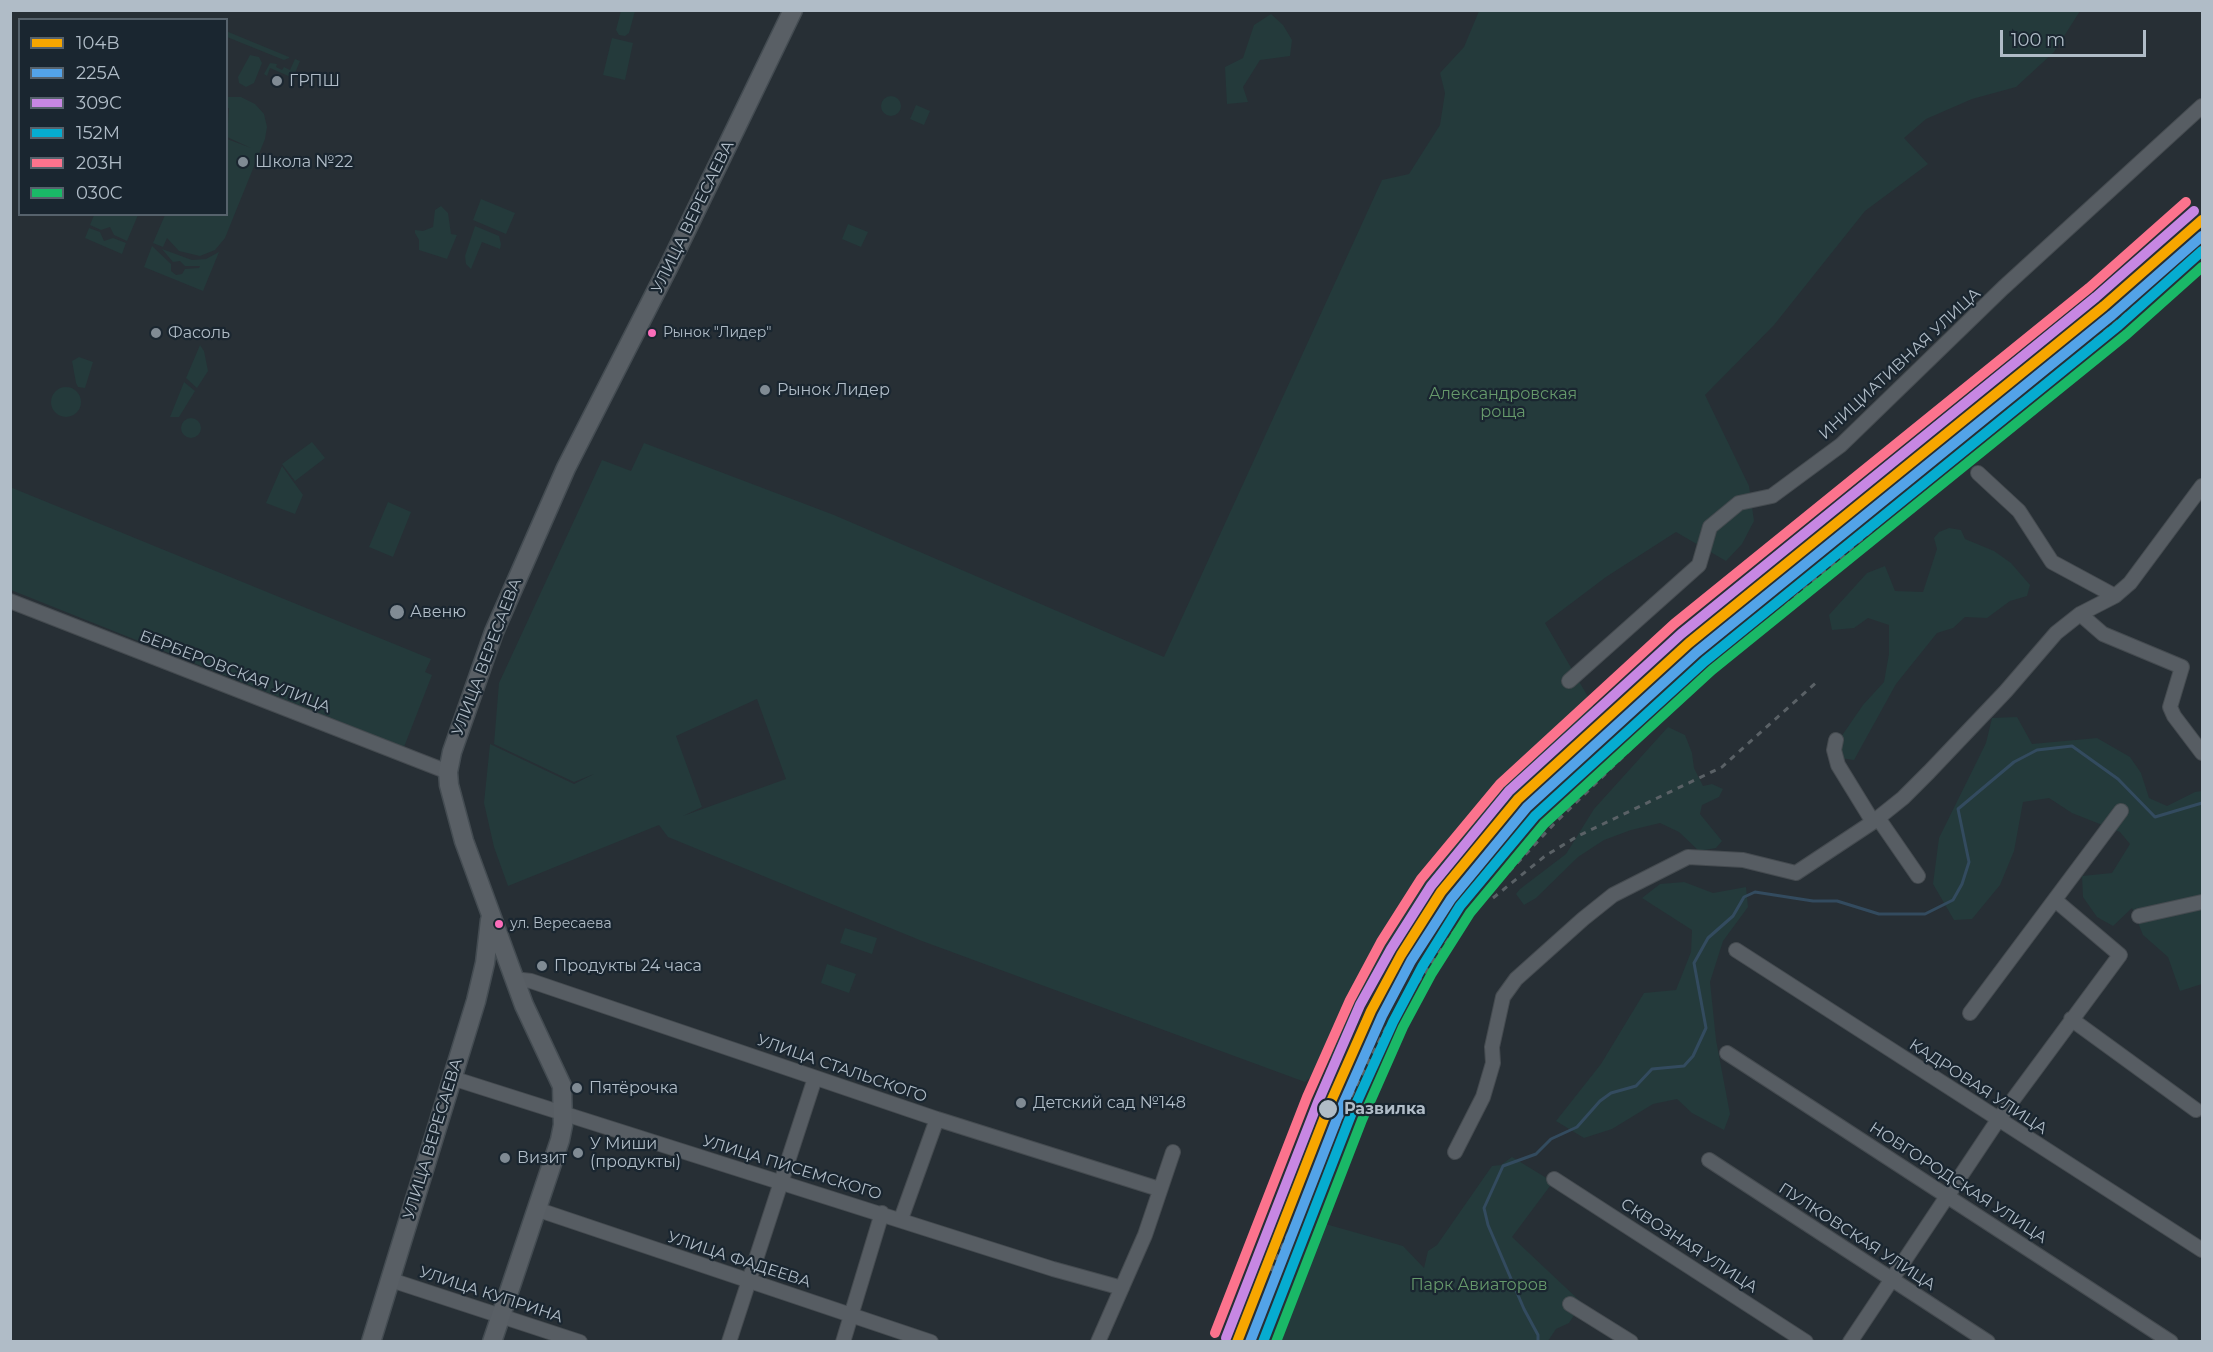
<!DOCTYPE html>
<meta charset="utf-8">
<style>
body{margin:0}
#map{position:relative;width:2213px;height:1352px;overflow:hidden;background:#272f35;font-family:Montserrat,sans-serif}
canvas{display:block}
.frame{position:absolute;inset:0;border:12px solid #b0bcc7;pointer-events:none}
.legend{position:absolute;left:18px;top:18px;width:210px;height:198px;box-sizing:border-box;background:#1a2630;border:2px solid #56626c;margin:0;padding:8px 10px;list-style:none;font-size:18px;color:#b0bcc7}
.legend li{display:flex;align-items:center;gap:12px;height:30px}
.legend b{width:30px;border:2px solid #56626c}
.scale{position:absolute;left:2000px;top:30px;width:146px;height:27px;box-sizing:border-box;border:3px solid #b0bcc7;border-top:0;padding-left:8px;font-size:18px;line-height:21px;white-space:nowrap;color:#b0bcc7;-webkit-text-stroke:4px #1a2630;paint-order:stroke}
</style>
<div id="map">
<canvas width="2213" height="1352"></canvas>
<div class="frame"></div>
<ul class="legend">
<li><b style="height:8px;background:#f7a600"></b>104В</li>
<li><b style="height:8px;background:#53a3e8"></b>225А</li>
<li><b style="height:8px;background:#c787e3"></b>309С</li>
<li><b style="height:8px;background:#06acd0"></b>152М</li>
<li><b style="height:8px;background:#fc738d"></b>203Н</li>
<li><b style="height:8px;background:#1ab867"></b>030C</li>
</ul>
<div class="scale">100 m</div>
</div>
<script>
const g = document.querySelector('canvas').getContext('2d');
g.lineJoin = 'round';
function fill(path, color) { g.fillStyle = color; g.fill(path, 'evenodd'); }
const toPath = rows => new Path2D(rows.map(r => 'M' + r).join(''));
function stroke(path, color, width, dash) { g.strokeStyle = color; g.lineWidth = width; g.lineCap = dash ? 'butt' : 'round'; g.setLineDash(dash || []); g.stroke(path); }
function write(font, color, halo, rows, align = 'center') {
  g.font = font + ' Montserrat,sans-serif'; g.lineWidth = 4.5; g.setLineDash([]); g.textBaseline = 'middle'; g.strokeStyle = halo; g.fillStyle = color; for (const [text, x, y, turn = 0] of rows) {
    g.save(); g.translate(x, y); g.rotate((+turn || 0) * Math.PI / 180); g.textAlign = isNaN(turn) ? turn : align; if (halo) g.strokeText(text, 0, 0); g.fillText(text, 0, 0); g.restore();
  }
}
fill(toPath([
 [621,11,635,11,629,33,625,36,619,35,616,30],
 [1479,11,2080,11,2054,52,2016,87,1972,99,1926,119,1904,138,1928,164,1865,211,1774,325,1705,395,1749,486,1754,521,1742,544,1726,561,1676,532,1606,577,1545,623,1598,714,1503,806,1412,913,1341,1049,1305,1082,922,941,668,837,659,825,508,886,494,847,484,803,490,744,574,784,594,774,574,782,494,744,499,683,602,460,631,471,644,443,834,515,1164,657,1382,180,1409,174,1440,125,1445,93,1440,73,1464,47],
 [757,699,786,779,683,816,702,807,676,736],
 [1271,14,1283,25,1292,40,1290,56,1260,60,1243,87,1248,102,1227,104,1225,67,1243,58,1254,25],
 [226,31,289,57,289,58,284,60,227,37],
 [612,38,633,43,625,80,603,75],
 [250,55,259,57,262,63,254,83,246,87,239,83,238,77],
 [295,59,300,61,293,78,270,68,267,76,264,74,270,63,277,64,276,67,282,70,284,67,290,70],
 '881 106a10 10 0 1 1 20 0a10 10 0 1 1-20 0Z',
 [227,97,241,97,255,104,264,114,267,127,265,139,225,238,215,250,200,256,179,251,167,238,163,247,153,243,165,215,226,214,227,139,251,148,227,137,229,108,227,108],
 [916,105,930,111,924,125,910,119],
 [481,199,515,213,506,234,473,220],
 [441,206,448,213,451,234,457,235,447,259,419,250,419,240,415,233,415,230,423,231,433,227,435,210],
 [94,215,94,214,138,215,127,241,114,235,110,227,101,230,90,225],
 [848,224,868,232,861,247,842,239],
 [475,226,499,236,501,244,500,249,482,242,471,269,466,264,465,256],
 [89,228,100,232,104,241,113,238,126,243,122,254,85,238],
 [152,246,171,264,171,271,176,275,182,274,185,269,199,268,200,266,185,266,180,261,173,262,162,249,192,260,206,259,219,252,203,291,144,267],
 [200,345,204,351,208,371,197,388,186,378],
 [79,357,93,362,85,388,78,387,76,383,72,361],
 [184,382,195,391,179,417,170,417],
 '51 402a15 15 0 1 1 30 0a15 15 0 1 1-30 0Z',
 '181 428a10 10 0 1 1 20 0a10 10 0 1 1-20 0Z',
 [312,442,325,458,295,481,282,464],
 [282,466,303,495,295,514,266,503],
 [10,487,431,659,425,672,432,675,404,747,11,590],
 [388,502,411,512,393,557,369,547],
 [1949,528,1961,530,1965,539,1994,551,2011,563,2030,585,2027,596,2010,601,1987,618,1965,617,1953,628,1937,633,1896,684,1854,760,1840,758,1841,737,1863,705,1884,682,1889,654,1889,625,1868,618,1854,628,1832,630,1829,615,1867,573,1885,566,1895,591,1923,592,1937,549,1934,538,1939,532],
 [2017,717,2032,744,2097,738,2130,757,2141,773,2149,798,2167,806,2195,792,2202,791,2202,984,2180,991,2168,957,2143,935,2132,908,2113,926,2097,917,2083,897,2082,876,2112,873,2130,844,2120,832,2072,813,2049,798,2023,802,2014,851,2000,885,1972,919,1954,920,1933,884,1939,838,1986,743,1992,718],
 [1668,727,1685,735,1692,753,1694,768,1703,786,1712,784,1723,789,1719,797,1702,805,1700,814,1722,841,1716,848,1699,851,1679,832,1660,823,1631,830,1604,840,1578,857,1536,898,1524,905,1516,894,1520,889,1566,854,1594,809],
 [1684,882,1713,893,1746,887,1748,907,1723,941,1710,982,1716,1040,1730,1114,1724,1130,1692,1113,1677,1099,1653,1104,1612,1129,1584,1138,1556,1121,1601,1064,1644,993,1676,990,1691,952,1692,930,1642,898,1660,884],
 [845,928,877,938,872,954,840,943],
 [827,964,856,974,849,993,821,983],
 [1512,1157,1553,1182,1512,1237,1582,1303,1569,1323,1556,1329,1548,1341,1276,1342,1292,1307,1322,1223,1403,1246,1424,1268,1428,1251,1437,1245,1492,1166,1501,1165]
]), '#243a3b');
stroke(toPath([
 [1538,1342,1538,1335,1524,1309,1488,1225,1484,1208,1503,1166,1536,1154,1551,1139,1577,1127,1600,1101,1611,1093,1636,1086,1652,1069,1684,1066,1693,1056,1706,1028,1694,963,1708,938,1733,916,1744,897,1755,892,1813,901,1837,901,1879,914,1925,914,1953,900,1962,884,1969,862,1958,809,2014,762,2037,750,2072,746,2118,779,2155,817,2202,803]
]), '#334b5f', 3);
const minor = toPath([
 [1978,473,2019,511,2052,562,2115,596],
 [10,601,448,772],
 [2080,614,2103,634,2182,667,2170,707,2174,716,2202,753],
 [1569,681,1699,565,1710,527,1739,503,1772,496,1841,445,2003,288,2202,106],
 [1836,740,1834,750,1838,765,1873,822],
 [1878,818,1918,876],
 [2139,916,2202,902],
 [1736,950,2202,1250],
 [514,979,531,981,937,1119,1159,1189],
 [1970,1013,2121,811],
 [2071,1019,2196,1110],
 [1727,1053,2171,1342],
 [452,1078,1053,1269,1122,1288],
 [1455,1152,1483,1097,1493,1063,1492,1047,1503,997,1516,979,1583,919,1613,895,1688,857,1743,860,1796,873,1873,822,1903,798,1929,772,2006,691,2056,633,2080,614,2115,596,2130,583,2202,486],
 [1709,1160,1988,1342],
 [1554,1179,1806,1342],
 [536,1209,931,1342],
 [901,1219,937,1119],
 [391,1280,580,1342],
 [1570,1304,1631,1342],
 [729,1342,815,1078],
 [843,1342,882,1213],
 [1098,1342,1145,1235,1173,1152],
 [1850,1342,1998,1120,2120,955,2055,900]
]);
const major = toPath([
 [371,1342,476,1001,485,963,490,920],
 [492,1342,560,1140,563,1125,562,1086,524,1005,464,841,449,785,448,772,452,752,494,632,566,468,669,266,793,10]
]);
stroke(minor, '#454b50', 16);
stroke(major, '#444c52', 21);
stroke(minor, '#575d63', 14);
stroke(major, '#595f65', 18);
stroke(toPath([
 [1493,898,1545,856,1578,836,1722,767,1819,680],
 [1271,1271,1358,1082,1387,1026,1458,926,1555,823,1713,669,1964,450,2202,250]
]), '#5a6166', 3, [6, 6]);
stroke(toPath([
 [1237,1342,1329,1106,1371,1011,1401,955,1441,892,1518,799,1689,643,2104,306,2202,220]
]), '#f7a600', 10);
stroke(toPath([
 [1250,1342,1340,1111,1382,1016,1411,961,1451,899,1527,807,1697,652,2112,315,2202,236]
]), '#53a3e8', 10);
stroke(toPath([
 [1226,1338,1318,1102,1360,1005,1391,949,1431,886,1509,791,1681,634,2096,297,2194,211]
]), '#c787e3', 10);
stroke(toPath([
 [1263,1342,1351,1115,1393,1022,1422,967,1460,906,1535,816,1705,661,2119,325,2202,251]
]), '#06acd0', 10);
stroke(toPath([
 [1215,1333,1307,1097,1350,1000,1381,942,1421,879,1500,784,1674,624,2089,288,2186,202]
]), '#fc738d', 10);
stroke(toPath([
 [1276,1342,1362,1120,1403,1027,1432,973,1470,913,1544,824,1712,670,2127,334,2202,267]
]), '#1ab867', 10);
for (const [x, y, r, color] of [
 [277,81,6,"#808b94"],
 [243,162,6,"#808b94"],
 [156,333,6,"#808b94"],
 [652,333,5,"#fb6dba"],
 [765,390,6,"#808b94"],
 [397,612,8,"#808b94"],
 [499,924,5,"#fb6dba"],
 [542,966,6,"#808b94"],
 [577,1088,6,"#808b94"],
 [1021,1103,6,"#808b94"],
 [1328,1109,10,"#b0bcc7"],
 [578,1153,6,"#808b94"],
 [505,1158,6,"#808b94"]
]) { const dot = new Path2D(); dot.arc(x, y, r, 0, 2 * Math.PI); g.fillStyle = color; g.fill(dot); stroke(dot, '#1a2630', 2); }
write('14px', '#b0bcc7', '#1a2630', [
 ["Рынок \"Лидер\"",663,333],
 ["ул. Вересаева",510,924]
], 'left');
write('16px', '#b0bcc7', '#1a2630', [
 ["ГРПШ",289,81],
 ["Школа №22",255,162],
 ["Фасоль",168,333],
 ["Рынок Лидер",777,390],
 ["Авеню",410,612],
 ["Продукты 24 часа",554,966],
 ["Пятёрочка",589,1088],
 ["Детский сад №148",1033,1103],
 ["У Миши",590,1144],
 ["(продукты)",590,1162],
 ["Визит",517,1158]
], 'left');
write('16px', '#b0bcc7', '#1a2630', [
 ["УЛИЦА ВЕРЕСАЕВА",693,217,-64],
 ["ИНИЦИАТИВНАЯ УЛИЦА",1900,364,-43],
 ["УЛИЦА ВЕРЕСАЕВА",487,657,-69],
 ["БЕРБЕРОВСКАЯ УЛИЦА",235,672,21],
 ["УЛИЦА СТАЛЬСКОГО",842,1069,19],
 ["КАДРОВАЯ УЛИЦА",1978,1087,33],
 ["УЛИЦА ВЕРЕСАЕВА",433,1139,-73],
 ["УЛИЦА ПИСЕМСКОГО",792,1168,17],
 ["НОВГОРОДСКАЯ УЛИЦА",1958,1183,33],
 ["ПУЛКОВСКАЯ УЛИЦА",1857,1237,33],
 ["СКВОЗНАЯ УЛИЦА",1689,1246,33],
 ["УЛИЦА ФАДЕЕВА",739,1260,18],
 ["УЛИЦА КУПРИНА",491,1295,18]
]);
write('16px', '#66996b', '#1a2630', [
 ["Александровская",1503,394],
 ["роща",1503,412],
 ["Парк Авиаторов",1479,1285]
]);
write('bold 16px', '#b0bcc7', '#1a2630', [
 ["Развилка",1344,1109]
], 'left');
</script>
